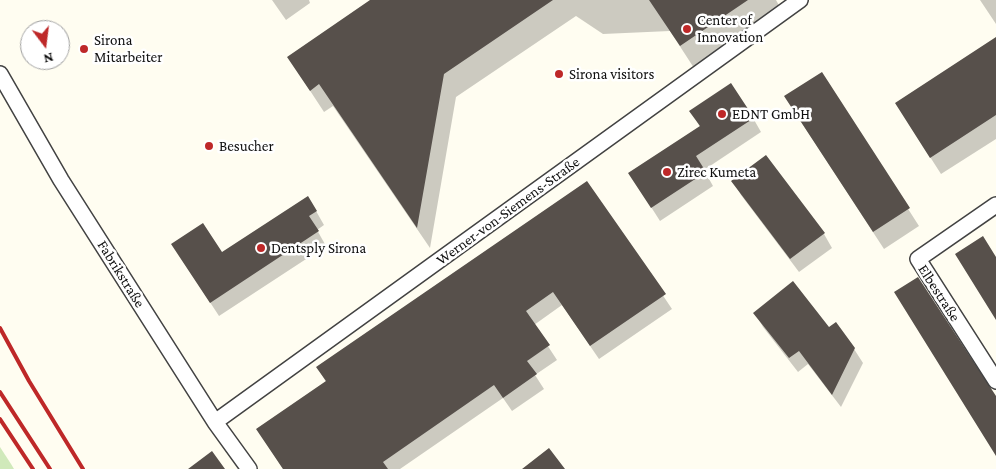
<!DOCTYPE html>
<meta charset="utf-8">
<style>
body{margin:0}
#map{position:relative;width:996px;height:469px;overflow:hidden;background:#fffdf1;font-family:"Crimson Pro",serif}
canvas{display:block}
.north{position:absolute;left:20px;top:20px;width:50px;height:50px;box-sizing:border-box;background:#fff;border:1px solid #9f9f9f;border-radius:50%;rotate:165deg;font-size:14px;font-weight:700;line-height:20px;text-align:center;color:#0f0f0f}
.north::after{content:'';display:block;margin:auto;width:18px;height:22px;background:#be2828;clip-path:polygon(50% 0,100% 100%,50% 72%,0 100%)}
</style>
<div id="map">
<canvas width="996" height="469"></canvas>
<div class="north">N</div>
</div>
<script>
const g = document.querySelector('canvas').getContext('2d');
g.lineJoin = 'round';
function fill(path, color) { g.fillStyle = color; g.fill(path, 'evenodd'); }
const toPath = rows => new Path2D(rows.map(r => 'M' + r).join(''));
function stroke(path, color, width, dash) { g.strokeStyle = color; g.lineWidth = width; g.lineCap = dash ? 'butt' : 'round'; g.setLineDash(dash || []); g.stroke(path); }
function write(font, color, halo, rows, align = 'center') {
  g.font = font + ' "Crimson Pro",serif'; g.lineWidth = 5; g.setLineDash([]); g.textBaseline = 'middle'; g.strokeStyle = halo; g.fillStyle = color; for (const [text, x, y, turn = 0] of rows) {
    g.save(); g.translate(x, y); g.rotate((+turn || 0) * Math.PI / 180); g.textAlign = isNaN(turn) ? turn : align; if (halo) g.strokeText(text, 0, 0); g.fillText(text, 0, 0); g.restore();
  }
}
fill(toPath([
 [0,447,11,464,14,469,0,469]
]), '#d0e9ba');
fill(toPath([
 [272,0,309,0,310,3,286,20],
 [373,0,776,0,781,9,694,68,670,31,603,34,576,16,456,97,430,248,333,106,324,112,288,57],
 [980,0,996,0,996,24],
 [996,39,996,139,941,174,907,121],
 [821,73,919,226,884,249,796,114],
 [691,111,753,118,761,132,704,170,713,186,660,221,630,174,700,127],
 [766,156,824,234,832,248,799,272,741,195,733,181],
 [587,182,672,309,599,359,562,305,534,325,557,360,535,375,544,389,512,411,503,398,400,469,283,469,257,429,326,382,318,368],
 [316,211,324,225,317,230,326,246,219,316,181,258,221,254],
 [755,313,854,349,863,363,841,407,808,364,798,372,763,327]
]), '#0003');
fill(toPath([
 [370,0,553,0,444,74,417,228,319,84,310,91,287,57],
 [649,0,748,0,680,46],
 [996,37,996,115,930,158,895,103],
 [822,72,910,208,873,232,784,96],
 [731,83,754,118,696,156,706,172,651,208,628,173,700,126,689,111],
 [766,155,825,233,790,259,731,181],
 [587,181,666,294,590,346,553,292,526,311,550,345,527,361,537,374,503,398,494,385,383,462,388,469,283,469,256,429,326,381,316,367],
 [308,196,317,211,309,216,319,231,210,303,171,244,203,223,222,252],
 [983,236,996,257,996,320,955,254],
 [918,277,996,396,996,456,894,292],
 [793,281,829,327,836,322,855,348,832,395,799,351,789,358,753,313],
 [549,448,565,469,522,469],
 [212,451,225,469,188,469]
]), '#57504b');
const street = toPath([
 [0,74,61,180,215,422,249,469],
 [996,205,918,259,996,381],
 [215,422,800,0]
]);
stroke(street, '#424242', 18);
stroke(street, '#fff', 15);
stroke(toPath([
 [0,328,29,381,83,469],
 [0,392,50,469],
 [0,419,33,469]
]), '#be2828', 4);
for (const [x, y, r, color] of [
 [687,29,5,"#be2828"],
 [84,49,5,"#be2828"],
 [559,74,5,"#be2828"],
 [722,114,5,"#be2828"],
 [209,146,5,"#be2828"],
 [667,172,5,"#be2828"],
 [261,248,5,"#be2828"]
]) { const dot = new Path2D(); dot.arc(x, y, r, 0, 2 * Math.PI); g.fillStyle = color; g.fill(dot); stroke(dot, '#fff', 2); }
write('15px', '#0f0f0f', '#fff', [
 ["Center of",697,20],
 ["Innovation",697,37],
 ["Sirona",94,40],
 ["Mitarbeiter",94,57],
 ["Sirona visitors",569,74],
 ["EDNT GmbH",732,114],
 ["Besucher",219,146],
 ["Zirec Kumeta",677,172],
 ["Dentsply Sirona",271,248]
], 'left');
write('15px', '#0f0f0f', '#fff', [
 ["Werner-von-Siemens-Straße",508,211,-36],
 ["Fabrikstraße",121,274,58],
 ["Elbestraße",939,293,57]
]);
</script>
